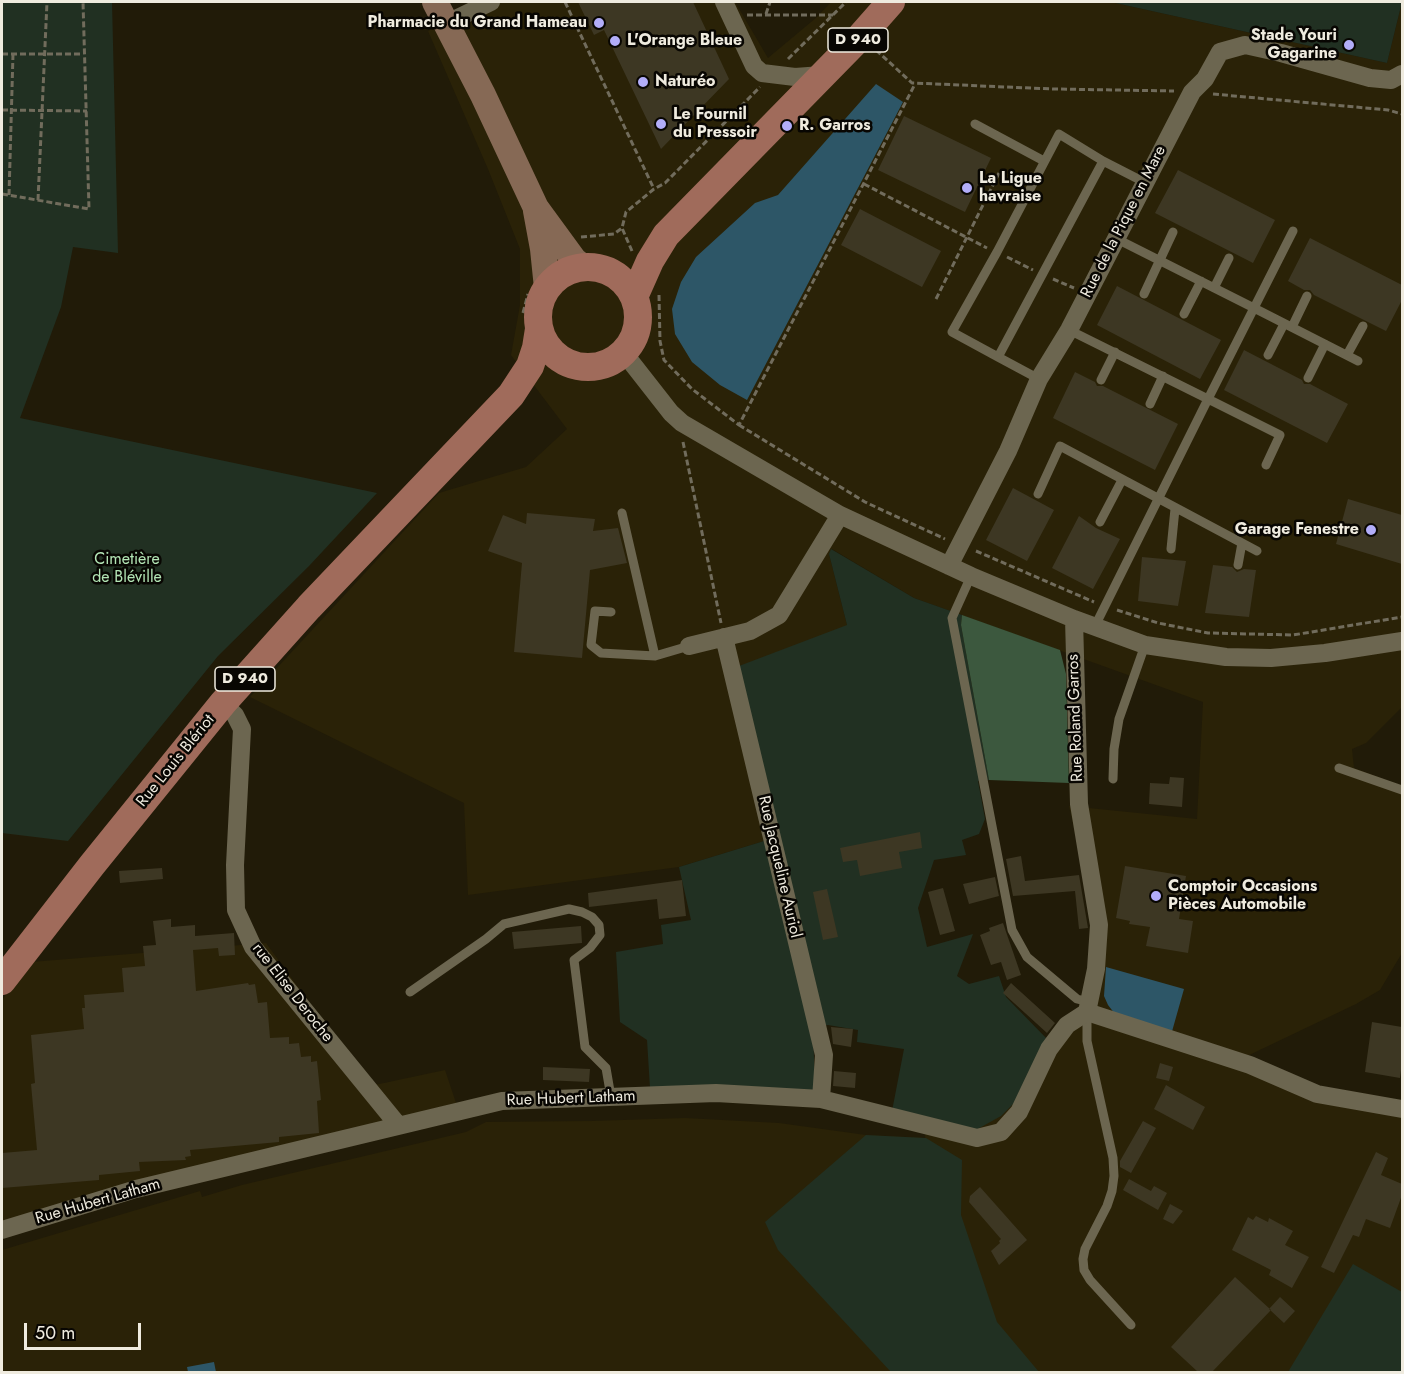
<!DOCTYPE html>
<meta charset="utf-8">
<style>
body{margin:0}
#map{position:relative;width:1404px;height:1374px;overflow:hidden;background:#211b08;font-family:Jost,sans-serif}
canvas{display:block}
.frame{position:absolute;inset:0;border:3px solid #efebdf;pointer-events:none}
.scale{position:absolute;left:24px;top:1323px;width:117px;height:27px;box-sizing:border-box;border:3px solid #efebdf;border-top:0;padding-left:8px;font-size:18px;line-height:21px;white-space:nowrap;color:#efebdf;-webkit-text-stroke:4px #080602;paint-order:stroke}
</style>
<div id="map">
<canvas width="1404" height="1374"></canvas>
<div class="frame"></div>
<div class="scale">50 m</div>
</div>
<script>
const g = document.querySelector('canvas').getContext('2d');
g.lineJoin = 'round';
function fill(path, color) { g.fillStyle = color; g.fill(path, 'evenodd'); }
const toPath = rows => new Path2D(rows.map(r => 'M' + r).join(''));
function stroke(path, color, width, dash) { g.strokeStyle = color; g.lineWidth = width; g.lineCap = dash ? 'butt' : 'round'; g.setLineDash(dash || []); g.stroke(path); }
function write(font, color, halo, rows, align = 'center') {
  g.font = font + ' Jost,sans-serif'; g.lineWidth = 5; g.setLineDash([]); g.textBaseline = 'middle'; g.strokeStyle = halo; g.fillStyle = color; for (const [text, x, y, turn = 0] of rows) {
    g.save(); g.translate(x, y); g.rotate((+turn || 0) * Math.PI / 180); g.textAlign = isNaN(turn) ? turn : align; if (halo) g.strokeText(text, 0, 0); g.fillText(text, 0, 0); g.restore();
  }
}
fill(toPath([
 [489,2,735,2,768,58,817,17,831,2,1111,2,1387,63,1402,2,1402,707,1366,743,1352,749,1354,768,1402,786,1402,953,1380,990,1356,1004,1243,1058,1287,1077,1337,1092,1402,1103,1402,1372,2,1372,2,1250,200,1191,202,1197,242,1185,466,1132,486,1122,592,1121,685,1118,779,1123,866,1135,925,1138,926,1121,955,1129,1077,1011,1093,961,1093,936,1083,868,1069,806,1197,819,1203,702,914,598,832,549,829,554,847,625,764,841,679,867,468,895,464,803,250,697,439,493,526,467,567,429,511,355,520,305,520,249,488,169,428,31],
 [266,943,370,1086,445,1070,456,1103,2,1222,2,1000,31,962]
]), '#2a2207');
fill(toPath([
 [2,2,112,2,118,253,73,247,61,307,20,418,377,493,309,566,218,656,68,841,2,833],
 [1111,2,1402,2,1387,63],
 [831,549,914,598,962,615,961,625,989,780,978,781,985,819,979,834,962,840,966,855,934,860,918,908,927,947,973,934,957,976,969,984,999,976,1006,997,1049,1041,1016,1101,1001,1116,974,1131,892,1111,904,1049,857,1042,858,1030,828,1025,813,1027,815,1091,650,1088,647,1040,620,1022,616,952,663,944,661,925,691,920,679,867,764,841,739,666,847,625,829,554],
 [866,1135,926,1138,962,1160,961,1215,997,1322,1039,1372,891,1372,778,1250,765,1222],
 [1353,1264,1402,1292,1402,1372,1288,1372]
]), '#213022');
fill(toPath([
 [962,615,1060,650,1066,674,1069,783,989,780,961,625]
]), '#3c583e');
fill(toPath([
 [876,84,903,102,747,400,720,385,692,362,675,334,672,309,681,282,696,257,755,203,778,195],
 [1106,967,1184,989,1171,1035,1115,1014,1108,1005,1104,996],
 [214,1362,216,1372,188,1372,187,1367]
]), '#2d5667');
fill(toPath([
 [578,2,693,2,729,79,661,149,604,30,594,35],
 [904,116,991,158,965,212,878,170],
 [1178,170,1275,220,1253,263,1155,213],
 [860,209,941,251,922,287,841,245],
 [1310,238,1402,285,1402,300,1386,331,1314,295,1310,290,1304,290,1288,281],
 [1117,286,1221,340,1200,379,1097,325],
 [1244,350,1302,380,1304,384,1310,384,1348,404,1327,443,1224,390],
 [1075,372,1095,382,1097,386,1103,386,1178,424,1155,470,1053,418],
 [1013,488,1054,510,1027,561,986,540],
 [1348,499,1402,515,1402,564,1336,544],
 [527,513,595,519,593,531,618,528,627,563,590,570,582,658,514,652,522,563,488,551,503,515,526,524],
 [1079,516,1096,528,1120,539,1093,589,1052,568],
 [1142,557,1186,561,1178,606,1138,601],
 [1213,565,1232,567,1237,572,1244,569,1256,570,1249,617,1205,613],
 [1170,777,1184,778,1182,807,1149,804,1150,783,1169,784],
 [920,832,922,848,899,852,902,868,860,876,857,860,843,862,840,848],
 [1021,856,1025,881,1079,875,1088,928,1079,929,1075,891,1013,896,1006,859],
 [1125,866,1186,876,1179,919,1193,921,1188,953,1146,946,1150,927,1129,924,1130,921,1116,918],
 [162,868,163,879,120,883,119,871],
 [995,877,999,896,969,904,963,884],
 [682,880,686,916,659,919,657,899,589,907,588,893],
 [943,888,955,931,940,935,928,892],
 [827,889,838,937,823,940,813,892],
 [171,919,171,927,195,925,195,936,234,933,235,955,219,956,218,948,193,950,196,991,248,983,249,985,255,984,258,1003,267,1002,270,1038,289,1037,289,1044,299,1043,301,1057,311,1056,311,1062,317,1061,321,1100,317,1101,319,1133,279,1137,279,1142,190,1150,191,1156,185,1157,186,1160,139,1162,140,1171,99,1175,99,1180,2,1188,2,1153,37,1150,31,1084,35,1083,31,1035,84,1029,82,1008,85,1008,84,995,124,992,122,968,145,966,143,946,156,945,153,921],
 [1003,923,1021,975,1007,980,1001,962,991,965,980,935,990,931,989,928],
 [581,926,582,943,514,949,512,932],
 [1011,983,1055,1023,1047,1033,1003,993],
 [1372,1022,1402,1027,1402,1063,1400,1078,1365,1072],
 [831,1027,853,1029,851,1047,833,1044],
 [1160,1063,1173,1067,1169,1081,1156,1078],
 [543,1067,590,1069,589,1082,543,1080],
 [834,1071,856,1073,855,1088,833,1086],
 [1166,1085,1205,1107,1193,1130,1154,1109],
 [1143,1121,1156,1128,1131,1173,1120,1167,1120,1161],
 [1376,1152,1388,1158,1381,1175,1402,1184,1402,1195,1390,1228,1366,1219,1359,1237,1353,1235,1334,1273,1321,1267],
 [1129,1179,1151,1191,1154,1186,1167,1193,1158,1210,1123,1190],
 [980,1187,1027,1240,999,1265,991,1251,1000,1243,999,1241,1001,1239,969,1202,970,1196],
 [1170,1204,1183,1211,1173,1224,1163,1219],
 [1256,1216,1268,1222,1269,1218,1293,1231,1285,1245,1309,1257,1292,1288,1269,1275,1271,1270,1232,1250,1248,1217,1253,1220],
 [1235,1277,1271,1310,1212,1372,1198,1372,1171,1347],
 [1280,1297,1295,1311,1284,1323,1269,1309]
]), '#3d3723');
stroke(toPath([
 [565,2,654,189],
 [766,14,770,2],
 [747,15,833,15],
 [876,50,912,83,1054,89,1174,91],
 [2,54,83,54],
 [788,59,846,2],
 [1213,94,1388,110,1402,114],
 [2,110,87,111],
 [864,184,987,248],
 [2,194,89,209,83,2],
 [9,195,13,54],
 [38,200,47,2],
 [581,237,614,234,622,228],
 [632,251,622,228,626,212,654,189,665,183,760,87],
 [1007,257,1033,270],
 [1053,279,1074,288],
 [659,295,660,341,664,360,692,389,739,425,915,84],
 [936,299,999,173],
 [523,313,528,294],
 [739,425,865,502,945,539],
 [683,442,721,623],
 [976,551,1094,602],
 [1117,610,1158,623,1208,633,1293,635,1402,617]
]), '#716c5c', 3, [6, 3]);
stroke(toPath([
 [975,124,1044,161],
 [1103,161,1144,182],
 [1293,231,1254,308,1358,361],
 [1115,238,1254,308,1208,399,1280,435,1266,465],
 [1214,288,1229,258],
 [1144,294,1173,232],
 [1184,314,1201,281],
 [1292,327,1307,296],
 [1069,330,1208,399,1095,626],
 [1268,355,1284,324],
 [1347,355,1363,326],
 [998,357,1103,161,1059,134,997,252,952,332,998,357,1039,379],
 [1308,378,1325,344],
 [1101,380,1115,352],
 [1150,404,1163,376],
 [1038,494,1060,446,1257,551],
 [622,513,655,656],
 [1100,522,1122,480],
 [1171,549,1175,509],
 [1238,565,1242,543],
 [971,576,952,618,1012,930,1027,957,1077,999,1089,1002],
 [611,612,595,611,591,645,601,653,655,656,689,646],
 [1339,768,1402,790],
 [1113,779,1114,749,1119,719,1145,645],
 [410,992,486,939,504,924,569,909,582,912,592,917,599,925,600,935,590,948,574,960,585,1047,606,1068,611,1097],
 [1087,1012,1087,1041,1113,1158,1114,1176,1112,1191,1107,1206,1085,1249,1083,1259,1084,1270,1090,1280,1131,1325]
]), '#6c6650', 9);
stroke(toPath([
 [724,2,754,66,762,73,795,77,822,75],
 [445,24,491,2],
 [624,353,671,413,682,423,840,515,971,576,1074,619,1145,645,1226,657,1271,658,1325,653,1402,641],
 [949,566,1008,451,1039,379,1069,330,1192,92,1205,79,1220,52,1245,45,1281,53,1370,78,1391,80,1402,74],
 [1074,619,1079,804,1099,925,1096,969,1087,1012,1250,1065,1317,1094,1402,1109],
 [724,637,824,1055,821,1099],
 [689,646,750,631,779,615,840,515],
 [223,703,235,715,242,729,235,865,236,910,253,947,398,1125],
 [2,1230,136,1189,502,1101,716,1093,821,1099,977,1138,1001,1132,1019,1112,1049,1049,1067,1025,1087,1012]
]), '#6c6650', 18);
stroke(toPath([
 [435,2,483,95,536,208,574,260,583,267],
 [536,211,543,249,547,288]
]), '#866955', 26);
stroke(toPath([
 '538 317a50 50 0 1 1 100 0a50 50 0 1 1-100 0Z',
 [634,297,650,261,666,235,861,36,891,2],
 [2,981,92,865,223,703,309,607,511,395,530,366,536,348,539,329]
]), '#a06b5b', 28);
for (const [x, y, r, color] of [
 [599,23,6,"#b2adf9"],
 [615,41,6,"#b2adf9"],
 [1349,45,6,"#b2adf9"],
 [643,82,6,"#b2adf9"],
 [661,124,6,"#b2adf9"],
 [787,126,6,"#b2adf9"],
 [967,188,6,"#b2adf9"],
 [1371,530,6,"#b2adf9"],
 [1156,896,6,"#b2adf9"]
]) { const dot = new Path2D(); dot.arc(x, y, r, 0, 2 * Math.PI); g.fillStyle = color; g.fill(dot); stroke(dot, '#080602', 2); }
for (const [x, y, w] of [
 [858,40,60],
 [245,679,60]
]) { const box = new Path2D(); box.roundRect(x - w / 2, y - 12, w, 24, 4.5); g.fillStyle = '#080602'; g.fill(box); stroke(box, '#efebdf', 1.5); }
write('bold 15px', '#efebdf', null, [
 ["D 940",858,40],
 ["D 940",245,679]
]);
write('bold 16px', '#efebdf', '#080602', [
 ["Pharmacie du Grand Hameau",587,23,"right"],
 ["Stade Youri",1337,36,"right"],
 ["Gagarine",1337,54,"right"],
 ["L'Orange Bleue",627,41],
 ["Naturéo",655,82],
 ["Le Fournil",673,115],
 ["du Pressoir",673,133],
 ["R. Garros",799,126],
 ["La Ligue",979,179],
 ["havraise",979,197],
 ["Garage Fenestre",1359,530,"right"],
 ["Comptoir Occasions",1168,887],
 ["Pièces Automobile",1168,905]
], 'left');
write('16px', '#efebdf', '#080602', [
 ["Rue de la Pique en Mare",1124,222,-63],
 ["Rue Roland Garros",1076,718,-92],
 ["Rue Louis Blériot",176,761,-51],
 ["Rue Jacqueline Auriol",779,867,77],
 ["rue Elise Deroche",292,993,52],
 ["Rue Hubert Latham",571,1099,-2],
 ["Rue Hubert Latham",98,1202,-16]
]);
write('16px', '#b3e5b5', '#080602', [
 ["Cimetière",127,560],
 ["de Bléville",127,578]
]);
</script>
